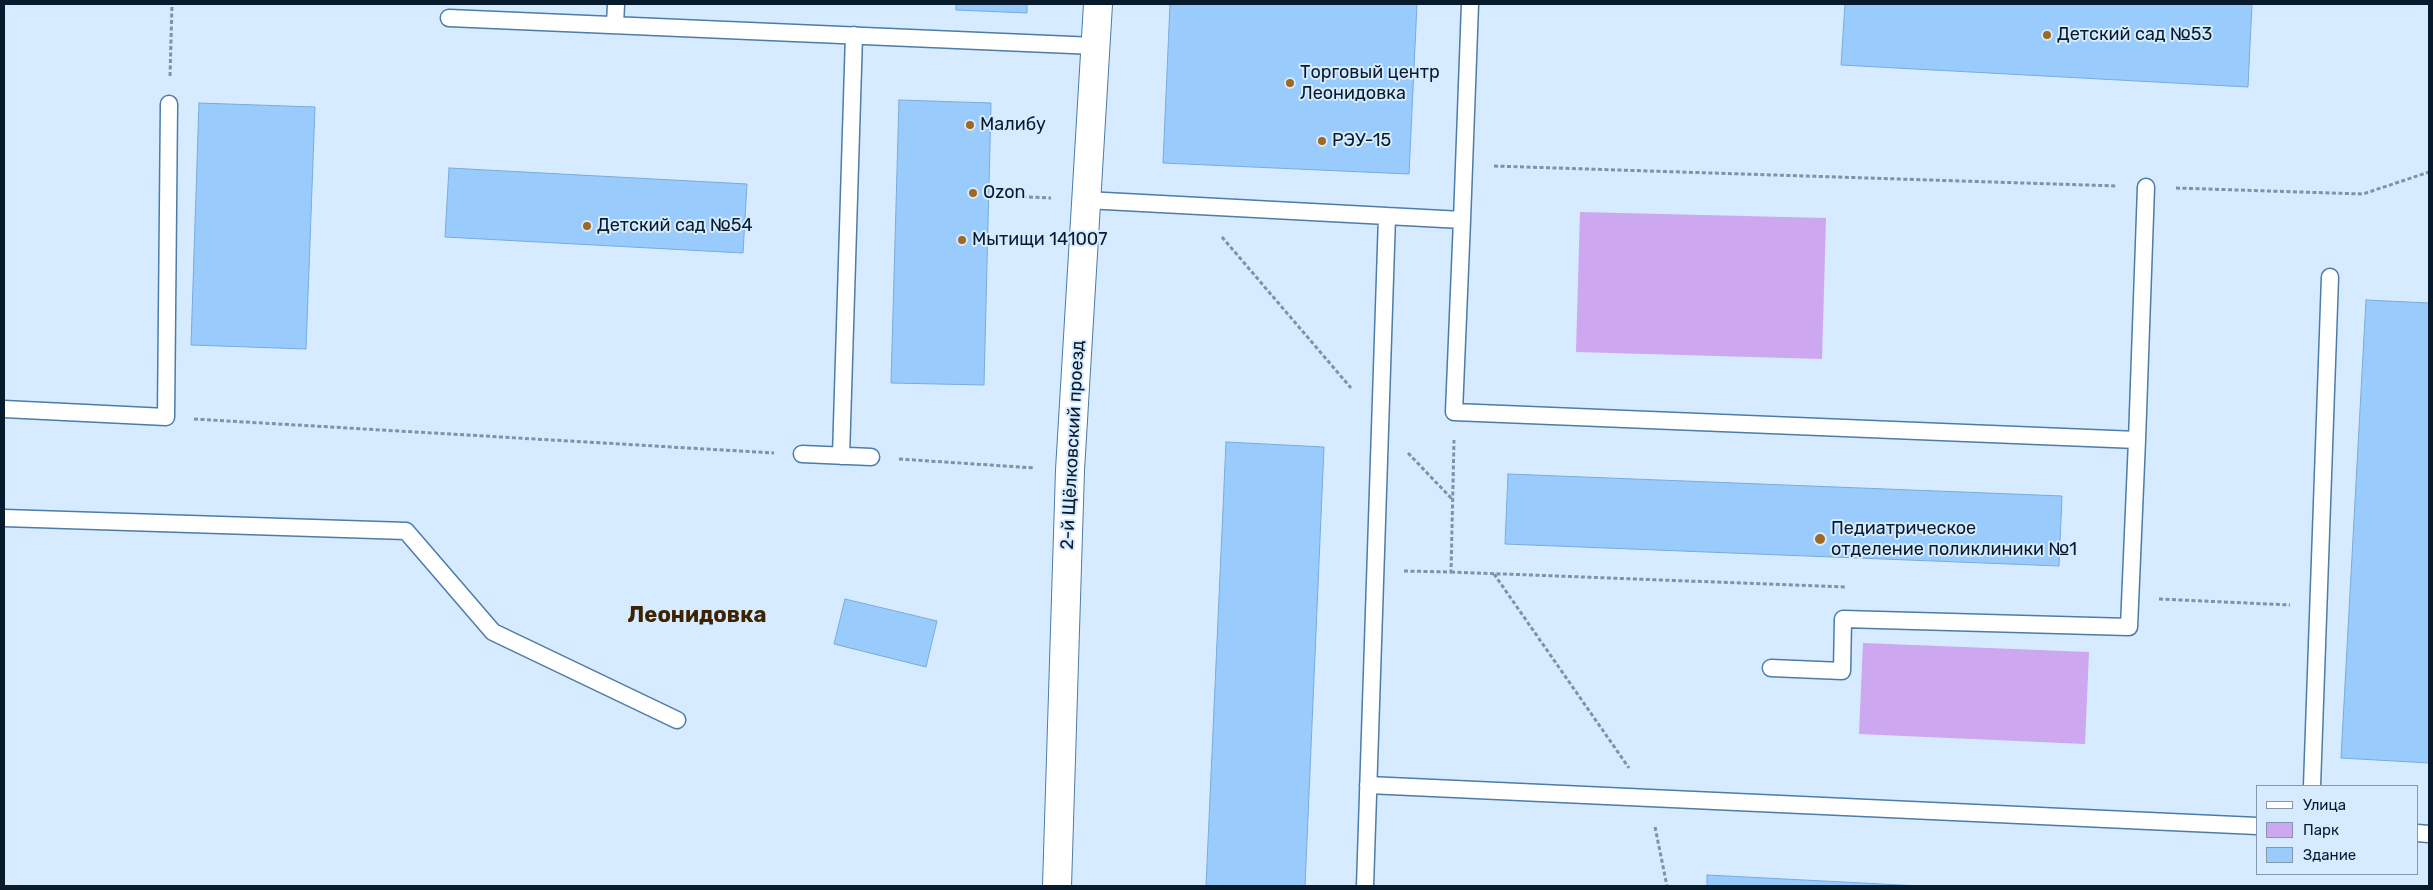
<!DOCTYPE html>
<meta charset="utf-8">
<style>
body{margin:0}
#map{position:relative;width:2433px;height:890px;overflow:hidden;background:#d6ebff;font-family:Rubik,sans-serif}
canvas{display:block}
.frame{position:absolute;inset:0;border:5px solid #081b2d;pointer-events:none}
.legend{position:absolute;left:2256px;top:785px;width:162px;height:90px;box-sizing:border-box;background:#d6ebff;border:1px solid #8498ab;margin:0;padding:6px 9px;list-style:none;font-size:15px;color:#081b2d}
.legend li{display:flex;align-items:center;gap:10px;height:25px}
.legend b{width:25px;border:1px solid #8498ab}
</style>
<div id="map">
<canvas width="2433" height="890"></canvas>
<div class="frame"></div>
<ul class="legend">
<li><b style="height:6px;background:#fff"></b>Улица</li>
<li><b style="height:14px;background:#cda7f0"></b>Парк</li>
<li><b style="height:14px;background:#99cbfc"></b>Здание</li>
</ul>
</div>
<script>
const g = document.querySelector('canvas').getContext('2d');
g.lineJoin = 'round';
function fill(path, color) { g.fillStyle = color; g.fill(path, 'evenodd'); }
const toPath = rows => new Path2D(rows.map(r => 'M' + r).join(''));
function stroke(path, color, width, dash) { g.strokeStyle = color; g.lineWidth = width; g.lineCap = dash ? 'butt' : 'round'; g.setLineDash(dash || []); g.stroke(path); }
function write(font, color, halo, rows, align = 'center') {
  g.font = font + ' Rubik,sans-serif'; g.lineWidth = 4; g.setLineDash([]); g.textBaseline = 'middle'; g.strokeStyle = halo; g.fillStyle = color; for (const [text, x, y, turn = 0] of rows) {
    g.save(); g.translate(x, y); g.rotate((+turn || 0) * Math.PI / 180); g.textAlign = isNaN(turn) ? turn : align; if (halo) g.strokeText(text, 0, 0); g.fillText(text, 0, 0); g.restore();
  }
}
fill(toPath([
 [1580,212,1826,218,1822,359,1576,352],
 [1863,643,2089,652,2085,744,1859,734]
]), '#cda7f0');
const building = toPath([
 [956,4,1027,4,1027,13,956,10,956,4],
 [1170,4,1417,4,1409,174,1163,163,1170,4],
 [1845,4,2252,4,2248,87,1841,65,1845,4],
 [899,100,991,103,984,385,891,383,899,100],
 [199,103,315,107,306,349,191,345,199,103],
 [449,168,747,184,743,253,445,237,449,168],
 [2366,300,2429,303,2429,763,2341,758,2366,300],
 [1226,442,1324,447,1305,886,1206,886,1226,442],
 [1508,474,2062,496,2059,566,1505,544,1508,474],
 [845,599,937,621,926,667,834,644,845,599],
 [1707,875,1920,886,1707,886,1707,875]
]);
fill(building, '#99cbfc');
stroke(building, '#79abda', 1);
const lane = toPath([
 [449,18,1095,46],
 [615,25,616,4],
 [1086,200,1462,220,1470,4],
 [1462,220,1454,412,2137,440,2146,187],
 [4,409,166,417,169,104],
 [802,454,871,457],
 [841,456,854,35],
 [4,518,406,531,493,632,677,720],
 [1771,668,1842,671,1843,619,2129,627,2137,440],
 [1368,785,2257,826],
 [2312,786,2330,277],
 [2417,833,2429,834],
 [1365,886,1387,216]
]);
const secondary = toPath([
 [1057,886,1070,470,1098,4]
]);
stroke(lane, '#4c7ca8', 19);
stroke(secondary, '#4c7ca8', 30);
stroke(toPath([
 [170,76,172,4],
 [1494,166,2117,186],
 [2176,188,2363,194,2429,172],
 [1003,196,1051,198],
 [1222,237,1351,388],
 [194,419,774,453],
 [1408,453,1452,499],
 [899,459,1035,468],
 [1404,571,1451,572,1454,440],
 [1451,572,1846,587],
 [1494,574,1629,768],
 [2159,599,2290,605],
 [1655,827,1667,886]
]), '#7f93a7', 3, [4, 2.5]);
stroke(lane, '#fff', 16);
stroke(secondary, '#fff', 28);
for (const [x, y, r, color] of [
 [2047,35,5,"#9e6722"],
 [1290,83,5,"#9e6722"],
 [970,125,5,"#9e6722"],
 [1322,141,5,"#9e6722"],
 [973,193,5,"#9e6722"],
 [587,226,5,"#9e6722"],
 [962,240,5,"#9e6722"],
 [1820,539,6,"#9e6722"]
]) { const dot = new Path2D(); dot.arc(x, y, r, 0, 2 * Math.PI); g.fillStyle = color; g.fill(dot); stroke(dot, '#d6ebff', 2); }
write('18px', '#081b2d', '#d6ebff', [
 ["Детский сад №53",2057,35],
 ["Торговый центр",1300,73],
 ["Леонидовка",1300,94],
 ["Малибу",980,125],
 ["РЭУ-15",1332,141],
 ["Ozon",983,193],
 ["Детский сад №54",597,226],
 ["Мытищи 141007",972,240],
 ["Педиатрическое",1831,529],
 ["отделение поликлиники №1",1831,550]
], 'left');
write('18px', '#081b2d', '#d6ebff', [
 ["2-й Щёлковский проезд",1073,445,-87]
]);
write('bold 22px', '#3d2302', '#d6ebff', [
 ["Леонидовка",697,616]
]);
</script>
